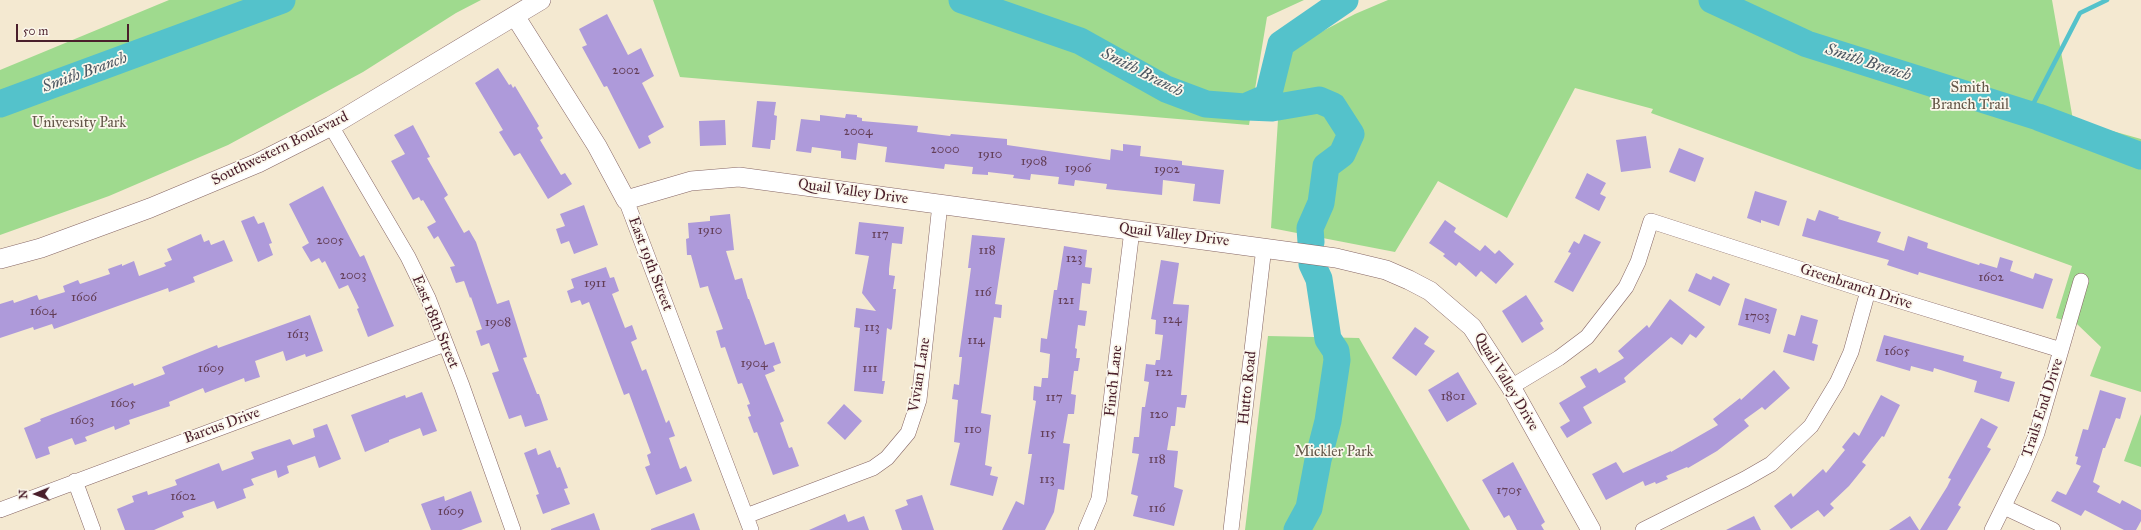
<!DOCTYPE html>
<style>
body{margin:0}
#map{position:relative;width:2141px;height:530px;overflow:hidden;background:#f4e9d1;font-family:"IM FELL Great Primer",serif}
canvas{display:block}
.north{position:absolute;left:16px;top:474px;width:40px;height:40px;-webkit-text-stroke:3px #fbf7ec;paint-order:stroke;rotate:269deg;font-size:11px;font-weight:700;line-height:16px;text-align:center;color:#4a1f2b}
.north::after{content:'';display:block;margin:auto;width:14px;height:18px;background:#4a1f2b;clip-path:polygon(50% 0,100% 100%,50% 72%,0 100%)}
.scale{position:absolute;left:16px;top:24px;width:113px;height:18px;box-sizing:border-box;border:2px solid #4a1f2b;border-top:0;padding-left:5px;font-size:12px;line-height:14px;white-space:nowrap;color:#4a1f2b;-webkit-text-stroke:3px #fbf7ec;paint-order:stroke}
</style>
<div id="map">
<canvas width="2141" height="530"></canvas>
<div class="north">N</div>
<div class="scale">50 m</div>
</div>
<script>
const g = document.querySelector('canvas').getContext('2d');
g.lineJoin = 'round';
function fill(path, color) { g.fillStyle = color; g.fill(path, 'evenodd'); }
const toPath = rows => new Path2D(rows.map(r => 'M' + r).join(''));
function stroke(path, color, width, dash) { g.strokeStyle = color; g.lineWidth = width; g.lineCap = dash ? 'butt' : 'round'; g.setLineDash(dash || []); g.stroke(path); }
function write(font, color, halo, rows, align = 'center') {
  g.font = font + ' "IM FELL Great Primer",serif'; g.lineWidth = 3.5; g.setLineDash([]); g.textBaseline = 'middle'; g.strokeStyle = halo; g.fillStyle = color; for (const [text, x, y, turn = 0] of rows) {
    g.save(); g.translate(x, y); g.rotate((+turn || 0) * Math.PI / 180); g.textAlign = isNaN(turn) ? turn : align; if (halo) g.strokeText(text, 0, 0); g.fillText(text, 0, 0); g.restore();
  }
}
fill(toPath([
 [169,0,481,0,456,13,363,72,228,145,109,196,0,235,0,70],
 [653,0,1304,0,1267,17,1249,125,680,77],
 [1388,0,2052,0,2073,120,2141,139,2141,392,2090,376,2101,347,2077,324,2056,318,2072,266,1651,113,1653,109,1575,88,1507,218,1438,181,1395,252,1271,228,1282,58,1304,41,1355,14],
 [1268,336,1359,338,1470,530,1245,530],
 [2141,414,2141,467,2124,461]
]), '#9fda8e');
stroke(toPath([
 [2028,114,2080,13,2107,0]
]), '#54c2cb', 4.5);
stroke(toPath([
 [962,0,1080,41,1166,89,1206,104,1245,107,1268,97,1281,44,1345,0],
 [1712,0,1807,44,2038,117,2141,156],
 [0,104,282,0],
 [1247,107,1272,108,1319,100,1333,106,1351,134,1342,154,1326,166,1321,203,1310,228,1311,242],
 [1297,530,1309,508,1318,460,1328,421,1337,360,1336,351,1328,339,1319,279,1312,264]
]), '#54c2cb', 27);
fill(toPath([
 [607,14,628,55,641,48,654,76,642,83,664,127,648,136,651,143,639,149,607,86,604,87,582,47,587,45,579,29],
 [498,68,509,85,511,84,513,88,515,86,539,126,537,128,543,138,540,140,561,175,565,173,572,184,548,199,520,153,514,156,499,132,503,130,475,83],
 [757,101,776,102,774,115,777,116,775,140,771,140,770,149,752,147],
 [846,114,857,115,857,117,862,118,862,121,918,126,917,132,950,136,951,134,1007,139,1007,145,1110,160,1111,149,1123,151,1123,144,1141,146,1140,156,1182,161,1182,165,1224,170,1220,204,1193,201,1195,184,1163,180,1162,195,1106,189,1107,184,1075,180,1074,186,1058,184,1059,177,1031,174,1030,180,1013,178,1014,175,988,172,988,175,972,174,973,167,945,164,944,169,885,162,887,147,858,143,856,160,841,158,841,151,812,147,811,153,796,151,801,119,820,121,820,115,845,118],
 [725,120,726,145,700,146,699,121],
 [413,125,430,157,427,158,448,195,444,198,464,233,469,230,476,242,497,304,509,300,527,357,523,358,537,394,539,394,548,420,525,427,521,415,509,419,492,373,499,371,489,343,481,346,476,331,482,329,471,297,470,298,464,281,456,283,450,267,455,266,438,236,434,239,427,227,436,222,423,200,421,201,419,197,413,200,391,161,405,154,394,135],
 [1646,136,1651,168,1621,172,1616,140],
 [1679,148,1704,158,1695,182,1669,172],
 [1587,173,1606,183,1600,194,1606,197,1599,211,1575,198],
 [323,186,360,257,364,255,394,326,368,337,357,309,359,308,348,285,339,289,325,261,322,263,319,258,311,262,302,247,309,243,289,204],
 [1755,191,1787,201,1779,226,1761,220,1761,223,1747,218],
 [584,205,598,245,574,254,569,241,561,244,556,229,565,226,560,214],
 [1819,210,1839,217,1838,219,1881,232,1877,242,1904,251,1908,236,1928,243,1927,248,1979,265,1980,263,1997,268,2000,257,2013,261,2010,271,2033,279,2035,273,2053,279,2043,309,1919,272,1918,275,1887,265,1889,260,1802,236,1807,218,1815,221],
 [730,214,734,250,726,251,735,280,742,278,748,299,749,299,765,345,774,342,781,363,773,366,775,371,765,375,784,421,780,423,789,448,792,447,799,466,773,475,757,432,754,433,748,417,751,416,747,405,750,404,742,383,738,384,725,347,721,348,716,331,723,329,709,290,708,286,700,288,691,255,687,255,686,239,689,238,688,223,710,221,710,216],
 [254,216,258,224,264,222,272,243,269,244,273,255,258,262,241,221],
 [1445,220,1456,228,1454,232,1480,251,1485,245,1495,254,1499,250,1514,264,1496,284,1481,271,1476,277,1459,262,1456,266,1443,256,1445,254,1429,243],
 [859,222,904,227,902,244,892,243,889,269,889,275,895,276,893,289,896,289,892,328,891,330,887,328,882,381,885,381,883,394,854,391,860,328,854,327,856,308,876,311,862,293,869,256,855,254],
 [201,234,204,242,209,240,211,245,224,240,233,261,193,277,195,282,169,292,168,288,54,329,52,324,34,330,33,327,0,338,0,304,13,300,14,303,37,295,39,300,65,292,63,286,78,280,80,284,110,274,108,269,122,264,122,266,134,261,139,276,166,266,164,263,172,260,167,249],
 [1584,234,1601,242,1573,292,1554,282,1571,253,1568,252,1574,241,1579,244],
 [972,235,1005,238,995,304,1002,305,1001,318,994,317,981,413,991,415,985,465,992,467,990,475,998,477,993,496,950,485,960,443,954,442,958,400,952,399,954,384,959,385,962,357,959,357,971,268,968,268],
 [1064,246,1087,250,1085,267,1092,268,1090,284,1082,283,1079,310,1087,311,1085,326,1078,325,1075,348,1077,349,1076,358,1080,358,1078,371,1074,371,1071,394,1076,395,1074,414,1068,414,1063,443,1070,444,1064,490,1058,489,1054,512,1045,530,1002,530,1016,501,1024,505,1032,454,1028,454,1036,401,1033,400,1034,386,1041,387,1042,378,1048,378,1050,354,1040,352,1041,338,1047,339,1054,290,1057,290],
 [1161,260,1179,263,1173,304,1189,305,1181,395,1187,395,1185,408,1177,407,1175,426,1171,426,1167,450,1178,451,1174,487,1183,490,1174,526,1133,516,1138,496,1131,494,1139,454,1132,453,1134,437,1139,437,1142,407,1145,407,1149,382,1144,381,1146,364,1155,365,1156,360,1160,360,1163,335,1155,334,1156,320,1151,319],
 [606,267,610,278,614,277,619,291,612,294,625,328,632,325,637,339,631,342,642,371,646,369,666,423,669,420,675,436,669,438,680,469,686,466,692,481,656,495,645,467,650,465,647,455,651,453,629,393,624,395,589,302,582,305,580,300,571,303,567,291,574,288,571,279],
 [1696,273,1711,280,1713,276,1730,284,1720,306,1688,291],
 [1526,295,1543,321,1540,323,1544,329,1522,343,1502,311],
 [1745,298,1777,309,1770,334,1738,325],
 [1670,299,1705,327,1696,338,1690,334,1682,345,1671,337,1624,378,1626,382,1583,407,1592,423,1567,438,1560,427,1570,421,1559,403,1586,387,1580,377,1596,368,1599,373,1624,358,1618,351,1647,325,1649,328],
 [310,315,323,351,306,357,305,354,286,361,283,351,255,361,260,377,245,382,244,378,205,393,203,388,169,402,170,406,129,420,130,424,115,430,114,426,85,437,87,441,75,445,72,438,48,447,50,454,36,459,24,428,41,421,40,419,133,383,134,386,165,374,162,367,217,345,218,348],
 [1801,315,1818,320,1812,343,1818,345,1814,361,1783,352,1788,334,1795,336],
 [1415,327,1429,337,1424,344,1435,351,1416,376,1392,358],
 [1884,335,1964,356,1963,361,2002,372,2000,378,2015,382,2009,402,1974,392,1977,381,1934,368,1933,372,1911,366,1910,371,1876,361],
 [1774,370,1790,388,1765,410,1762,407,1744,420,1749,426,1717,451,1688,468,1687,467,1666,476,1668,479,1656,484,1655,482,1645,486,1643,481,1606,500,1592,474,1616,462,1623,473,1671,451,1671,452,1718,425,1713,419,1740,398,1741,400],
 [1458,372,1477,404,1447,422,1428,390],
 [2100,390,2126,398,2120,419,2116,418,2105,448,2103,448,2093,482,2100,486,2097,492,2120,504,2122,500,2141,510,2141,521,2136,530,2124,530,2085,510,2081,516,2051,501,2057,491,2066,495,2081,466,2076,464,2078,457,2075,456,2083,429,2088,430],
 [422,392,437,431,423,436,420,428,389,440,389,442,365,452,351,415,405,395,406,398],
 [1881,395,1900,405,1884,437,1882,436,1862,462,1866,465,1849,486,1830,504,1834,508,1824,517,1818,510,1791,529,1774,506,1791,493,1793,497,1823,469,1826,473,1845,450,1842,447,1854,432,1859,436],
 [844,404,862,421,845,440,827,423],
 [1981,418,1998,427,1987,447,1991,449,1958,505,1961,507,1947,530,1920,530,1947,487,1951,479,1948,478],
 [327,424,341,459,319,468,315,456,287,466,289,473,278,478,276,470,251,479,254,485,243,489,246,498,217,509,214,501,182,512,184,517,154,530,125,530,117,509,134,502,132,496,147,491,148,495,177,485,175,480,219,463,222,471,254,459,251,452,290,439,293,445,315,437,313,429],
 [536,448,538,455,550,450,557,468,560,467,568,488,564,489,570,504,543,514,536,495,539,494,524,453],
 [1513,462,1545,522,1541,525,1544,530,1517,530,1509,515,1504,518,1482,480],
 [471,491,482,522,461,530,431,530,421,504,444,496,445,501],
 [922,495,934,530,902,530,895,510,908,505,906,500],
 [594,513,600,530,551,530,551,529],
 [694,513,700,530,651,530,651,529],
 [845,514,848,522,864,516,869,530,809,530],
 [1754,516,1761,530,1726,530],
 [1910,516,1919,530,1889,530]
]), '#ae9ada');
const minor = toPath([
 [331,126,408,257,428,298,462,386,513,530],
 [626,200,751,530],
 [1511,387,1559,358,1587,337,1626,287,1638,262,1651,221,1868,291,2061,350],
 [75,481,93,530],
 [2004,507,2053,530],
 [0,510,445,344],
 [746,516,873,468,887,458,908,433,919,400,940,204],
 [1086,530,1099,499,1132,230],
 [1231,530,1264,247],
 [1643,530,1745,479,1771,464,1811,426,1837,383,1851,352,1868,291],
 [1992,530,2022,469,2037,433,2081,281]
]);
const tertiary = toPath([
 [515,16,597,146,626,200,691,181,739,177,1336,258,1386,270,1409,280,1430,291,1472,327,1511,387,1591,530],
 [0,259,41,248,150,208,258,163,331,126,541,0]
]);
stroke(minor, '#866665', 16);
stroke(tertiary, '#866665', 20);
stroke(minor, '#fff', 15);
stroke(tertiary, '#fff', 19);
write('13px', '#633e57', null, [
 ["2002",626,71],
 ["2004",858,132],
 ["2000",945,150],
 ["1910",990,155],
 ["1908",1034,162],
 ["1906",1078,169],
 ["1902",1167,170],
 ["1910",710,231],
 ["117",880,235],
 ["2005",330,241],
 ["118",987,251],
 ["123",1074,259],
 ["2003",353,276],
 ["1602",1991,278],
 ["1911",595,284],
 ["116",983,293],
 ["1606",84,298],
 ["121",1066,301],
 ["1604",43,312],
 ["1703",1757,317],
 ["124",1172,320],
 ["1908",498,323],
 ["113",872,328],
 ["1613",298,335],
 ["114",976,341],
 ["1605",1897,352],
 ["1904",754,364],
 ["1609",211,369],
 ["111",870,369],
 ["122",1164,373],
 ["1801",1453,397],
 ["117",1054,398],
 ["1605",123,404],
 ["120",1159,415],
 ["1603",82,421],
 ["110",973,430],
 ["115",1048,434],
 ["118",1157,460],
 ["113",1047,480],
 ["1705",1509,491],
 ["1602",183,497],
 ["116",1157,509],
 ["1609",451,512]
]);
write('15px', '#645749', '#fbf7ec', [
 ["Smith",1970,88],
 ["Branch Trail",1970,105],
 ["University Park",79,123],
 ["Mickler Park",1334,452]
]);
write('15px', '#4a1f2b', '#fbf7ec', [
 ["Southwestern Boulevard",280,149,-26],
 ["Quail Valley Drive",853,192,8],
 ["Quail Valley Drive",1174,235,7],
 ["East 19th Street",650,264,69],
 ["Greenbranch Drive",1856,287,18],
 ["East 18th Street",435,322,67],
 ["Vivian Lane",920,375,-81],
 ["Finch Lane",1114,381,-84],
 ["Quail Valley Drive",1506,382,59],
 ["Hutto Road",1248,388,-84],
 ["Trails End Drive",2043,408,-72],
 ["Barcus Drive",222,426,-20]
]);
write('italic 16px', '#4e5863', '#fbf7ec', [
 ["Smith Branch",1868,63,18],
 ["Smith Branch",85,73,-20],
 ["Smith Branch",1142,73,27]
]);
</script>
